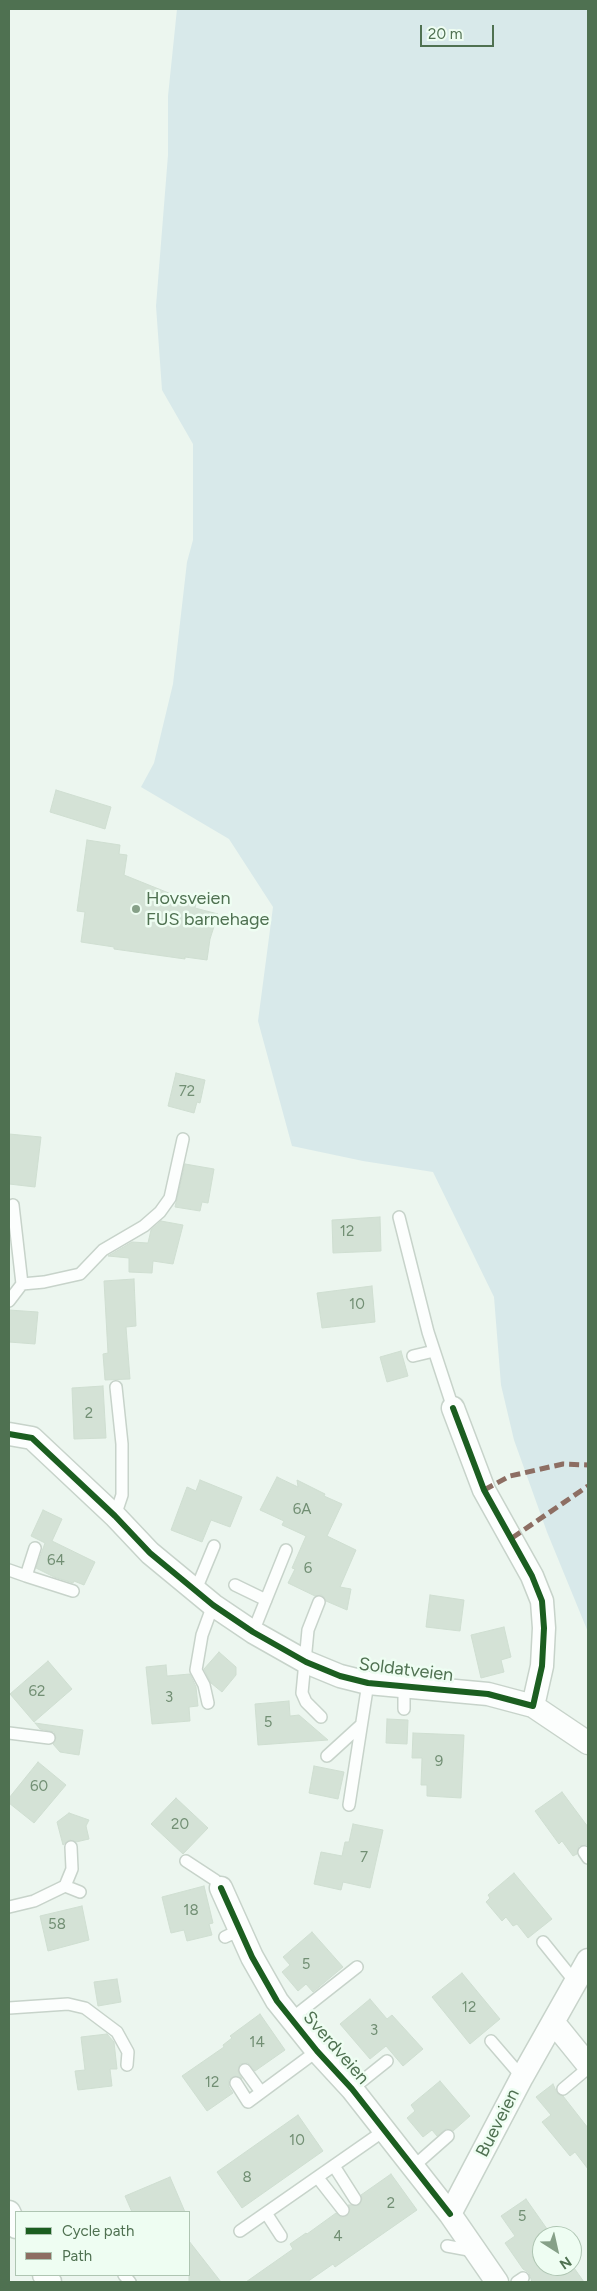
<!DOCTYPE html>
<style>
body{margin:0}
#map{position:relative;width:597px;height:2291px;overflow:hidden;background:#ecf6ef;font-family:Figtree,sans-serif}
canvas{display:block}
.frame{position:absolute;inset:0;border:10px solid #4f7151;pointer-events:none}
.legend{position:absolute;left:15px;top:2211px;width:175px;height:65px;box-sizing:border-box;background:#eefdf2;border:1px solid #aec5b2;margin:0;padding:6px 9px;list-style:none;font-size:15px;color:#4f7151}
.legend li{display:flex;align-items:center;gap:10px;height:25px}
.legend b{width:25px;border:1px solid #aec5b2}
.north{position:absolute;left:532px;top:2226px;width:50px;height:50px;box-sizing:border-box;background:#eefdf2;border:1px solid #aec5b2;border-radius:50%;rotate:145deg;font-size:14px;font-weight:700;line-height:20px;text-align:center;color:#4f7151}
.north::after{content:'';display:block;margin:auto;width:18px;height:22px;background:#86a088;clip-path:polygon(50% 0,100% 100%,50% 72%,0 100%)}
.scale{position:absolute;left:420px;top:25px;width:74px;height:22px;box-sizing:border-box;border:2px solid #4f7151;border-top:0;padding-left:6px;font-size:15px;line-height:18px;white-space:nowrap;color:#4f7151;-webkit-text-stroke:4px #eefdf2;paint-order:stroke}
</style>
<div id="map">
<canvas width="597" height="2291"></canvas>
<div class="frame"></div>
<ul class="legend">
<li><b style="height:6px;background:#1b5e20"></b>Cycle path</li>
<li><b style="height:6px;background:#8d6e63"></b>Path</li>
</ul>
<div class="north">N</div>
<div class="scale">20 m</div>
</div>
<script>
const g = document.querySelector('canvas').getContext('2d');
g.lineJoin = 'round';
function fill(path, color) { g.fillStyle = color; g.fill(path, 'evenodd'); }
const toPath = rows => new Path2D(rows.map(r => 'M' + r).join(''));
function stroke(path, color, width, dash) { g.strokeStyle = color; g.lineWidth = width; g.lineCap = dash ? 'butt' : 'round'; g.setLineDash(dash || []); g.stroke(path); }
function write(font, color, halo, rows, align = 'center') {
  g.font = font + ' Figtree,sans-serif'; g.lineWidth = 5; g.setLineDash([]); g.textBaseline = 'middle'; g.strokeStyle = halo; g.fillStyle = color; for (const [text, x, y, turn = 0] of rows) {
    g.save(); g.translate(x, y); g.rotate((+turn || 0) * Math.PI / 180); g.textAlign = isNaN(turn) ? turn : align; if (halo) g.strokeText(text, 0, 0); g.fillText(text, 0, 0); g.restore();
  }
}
fill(toPath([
 [177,9,588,9,588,1632,547,1532,514,1440,501,1385,494,1297,433,1172,363,1161,292,1146,258,1021,273,907,229,839,141,787,154,763,173,684,187,562,193,540,193,444,162,390,156,306,168,155,168,96]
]), '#d8e9ea');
const building = toPath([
 [56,790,111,807,105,829,50,812,56,790],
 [87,840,120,845,119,854,127,855,124,875,196,904,195,908,218,914,210,939,207,960,185,957,185,959,114,949,114,947,81,942,85,912,77,911,87,840],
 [176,1073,205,1080,200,1103,197,1102,194,1113,168,1106,176,1073],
 [9,1134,41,1137,35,1187,9,1184,9,1134],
 [185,1164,214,1169,208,1203,202,1202,200,1211,175,1207,185,1164],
 [380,1217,381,1251,333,1253,332,1220,380,1217],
 [161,1221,183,1225,173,1264,153,1261,152,1273,129,1272,129,1258,108,1256,132,1242,148,1243,151,1230,161,1221],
 [134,1279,136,1326,126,1327,130,1379,105,1380,103,1354,108,1353,104,1281,134,1279],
 [372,1286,375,1322,322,1328,317,1293,372,1286],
 [9,1310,38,1312,35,1344,9,1342,9,1310],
 [401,1351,408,1376,387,1382,380,1357,401,1351],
 [103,1386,106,1438,74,1439,72,1388,103,1386],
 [277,1477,298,1487,297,1480,325,1494,324,1496,342,1504,327,1536,356,1550,340,1587,351,1589,347,1610,326,1601,322,1595,315,1596,288,1583,295,1569,292,1568,306,1536,282,1525,284,1521,260,1510,277,1477],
 [200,1480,242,1497,230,1527,211,1520,202,1542,171,1530,187,1487,196,1491,200,1480],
 [43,1510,62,1519,52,1541,95,1562,84,1585,74,1581,73,1583,54,1577,36,1568,45,1543,31,1536,43,1510],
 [430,1595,464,1600,460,1631,426,1627,430,1595],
 [504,1627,511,1657,501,1660,504,1672,481,1678,471,1635,504,1627],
 [219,1652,236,1667,236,1675,222,1692,211,1683,204,1669,219,1652],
 [48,1661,72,1689,34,1722,10,1694,48,1661],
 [166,1665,167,1676,190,1674,196,1687,198,1706,189,1707,190,1721,152,1724,146,1667,166,1665],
 [289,1701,290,1716,299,1715,328,1740,258,1745,255,1704,289,1701],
 [387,1719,408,1720,407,1744,386,1743,387,1719],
 [35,1723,83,1730,79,1755,60,1752,53,1744,56,1738,54,1732,40,1729,35,1723],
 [413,1733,464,1735,461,1798,427,1796,427,1785,421,1785,422,1758,412,1758,413,1733],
 [38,1762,66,1785,34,1823,9,1803,9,1798,38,1762],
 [314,1766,344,1772,338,1799,309,1793,314,1766],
 [562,1792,588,1827,588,1845,579,1846,577,1854,573,1856,562,1841,559,1844,535,1811,562,1792],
 [176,1798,208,1828,183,1854,151,1824,176,1798],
 [69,1813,89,1820,86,1826,89,1839,76,1842,70,1840,63,1845,57,1822,69,1813],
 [353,1824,383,1830,370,1888,343,1882,341,1890,314,1884,321,1852,342,1856,345,1842,349,1842,353,1824],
 [514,1873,552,1919,528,1938,517,1924,513,1926,506,1917,502,1921,486,1902,490,1898,488,1895,514,1873],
 [204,1886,213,1923,209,1924,212,1935,187,1941,184,1930,171,1933,162,1897,204,1886],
 [82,1906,89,1940,48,1951,40,1916,82,1906],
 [312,1932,343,1967,313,1992,306,1984,298,1991,282,1972,290,1965,283,1957,312,1932],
 [462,1973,500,2019,470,2044,432,1997,462,1973],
 [117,1979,121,2002,98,2006,94,1982,117,1979],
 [370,1999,387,2019,392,2015,423,2049,403,2066,386,2046,370,2059,340,2024,370,1999],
 [260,2014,285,2050,255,2071,248,2063,240,2064,238,2071,242,2079,235,2076,229,2080,229,2087,233,2093,207,2111,182,2076,224,2047,223,2045,232,2038,230,2036,260,2014],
 [107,2034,114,2042,117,2069,110,2069,112,2086,78,2090,75,2071,85,2070,81,2037,107,2034],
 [440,2081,470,2116,453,2131,446,2129,437,2136,432,2130,423,2137,407,2118,415,2111,411,2105,440,2081],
 [553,2084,557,2093,563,2096,588,2128,588,2169,575,2152,570,2156,542,2122,551,2115,536,2097,553,2084],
 [298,2115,323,2151,242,2208,217,2172,298,2115],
 [391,2174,417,2210,335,2267,333,2264,307,2282,246,2282,293,2249,290,2244,306,2233,307,2234,336,2213,341,2217,347,2216,350,2209,348,2205,359,2205,362,2199,361,2195,391,2174],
 [170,2177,185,2212,132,2212,125,2196,170,2177],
 [526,2199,552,2236,542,2236,542,2266,572,2265,584,2282,532,2282,529,2273,523,2269,505,2243,515,2236,501,2216,526,2199],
 [189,2241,221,2282,189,2282,189,2241]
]);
fill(building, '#d4e2d6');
stroke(building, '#cfded1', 1);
const lane = toPath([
 [13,1205,22,1284],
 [399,1217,428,1332,453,1408],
 [9,1301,22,1284,44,1282,80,1274,103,1250,144,1226,160,1212,170,1198,183,1139],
 [413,1356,434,1351],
 [115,1516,122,1495,122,1444,116,1387],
 [9,1570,26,1576,35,1548],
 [26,1576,73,1591],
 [235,1585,266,1600],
 [195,1592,214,1546],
 [319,1602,308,1630,302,1693,306,1702,321,1717],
 [253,1632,286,1550],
 [208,1703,204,1685,196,1670,202,1635,213,1605],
 [404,1709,404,1686],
 [9,1733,49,1738],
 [327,1756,361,1725],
 [349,1805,368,1683],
 [584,1852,588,1858],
 [186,1861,215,1880,221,1888],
 [65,1886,72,1869,71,1847],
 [9,1907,34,1901,65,1886,80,1892],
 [225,1937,240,1930],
 [543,1942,576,1983],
 [9,2008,68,2004,85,2008,117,2032,128,2052,127,2065],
 [291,2019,357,1967],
 [491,2041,522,2077],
 [245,2070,261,2092],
 [236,2083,248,2102,317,2051],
 [352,2089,387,2061],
 [563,2089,588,2068],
 [334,2166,355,2199],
 [414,2166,448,2136],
 [318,2178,343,2210],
 [266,2213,281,2236],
 [240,2231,385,2130],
 [447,2246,474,2251],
 [124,2275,130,2282],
 [517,2282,523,2278]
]);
const street = toPath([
 [9,1434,32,1438,115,1516,150,1553,213,1605,253,1632,306,1662,340,1676,368,1683,488,1694,533,1706,542,1666,544,1628,542,1601,532,1576,484,1490,453,1408],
 [533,1706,588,1743],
 [221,1888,252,1957,277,2001,317,2051,352,2089,450,2214],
 [554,2023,588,2065],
 [9,2212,16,2227],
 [44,2275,50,2282],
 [497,2282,450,2214,522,2077,588,1960]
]);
stroke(lane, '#c7d3ca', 14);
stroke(street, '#c7d3ca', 25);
stroke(lane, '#fcfefd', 11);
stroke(street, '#fcfefd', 22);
stroke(toPath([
 [484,1490,510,1476,563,1464,588,1465],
 [512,1538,588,1486]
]), '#8d6e63', 5, [10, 5]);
stroke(toPath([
 [9,1434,32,1438,115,1516,150,1553,213,1605,253,1632,306,1662,340,1676,368,1683,488,1694,533,1706,542,1666,544,1628,542,1601,532,1576,484,1490,453,1408],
 [221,1888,252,1957,277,2001,317,2051,352,2089,450,2214]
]), '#1b5e20', 6);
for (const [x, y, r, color] of [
 [136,909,5,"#86a088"]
]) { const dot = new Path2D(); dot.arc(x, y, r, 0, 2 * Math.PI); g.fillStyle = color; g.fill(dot); stroke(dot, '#eefdf2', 2); }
write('15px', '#728f74', null, [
 ["72",187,1092],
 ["12",347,1232],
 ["10",357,1305],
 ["2",89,1414],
 ["6A",302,1510],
 ["64",56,1561],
 ["6",308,1569],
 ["62",37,1692],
 ["3",169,1698],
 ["5",268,1723],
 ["9",439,1762],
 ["60",39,1787],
 ["20",180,1825],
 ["7",364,1858],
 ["18",191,1911],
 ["58",57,1925],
 ["5",306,1965],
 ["12",469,2008],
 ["3",374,2031],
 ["14",257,2043],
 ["12",212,2083],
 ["10",297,2141],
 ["8",247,2178],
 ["2",391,2204],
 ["5",522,2217],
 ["4",338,2237]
]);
write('18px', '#4f7151', '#eefdf2', [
 ["Hovsveien",146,899],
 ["FUS barnehage",146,920]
], 'left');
write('18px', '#4f7151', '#eefdf2', [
 ["Soldatveien",406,1670,7],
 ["Sverdveien",336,2048,49],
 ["Bueveien",498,2123,-63]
]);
</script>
